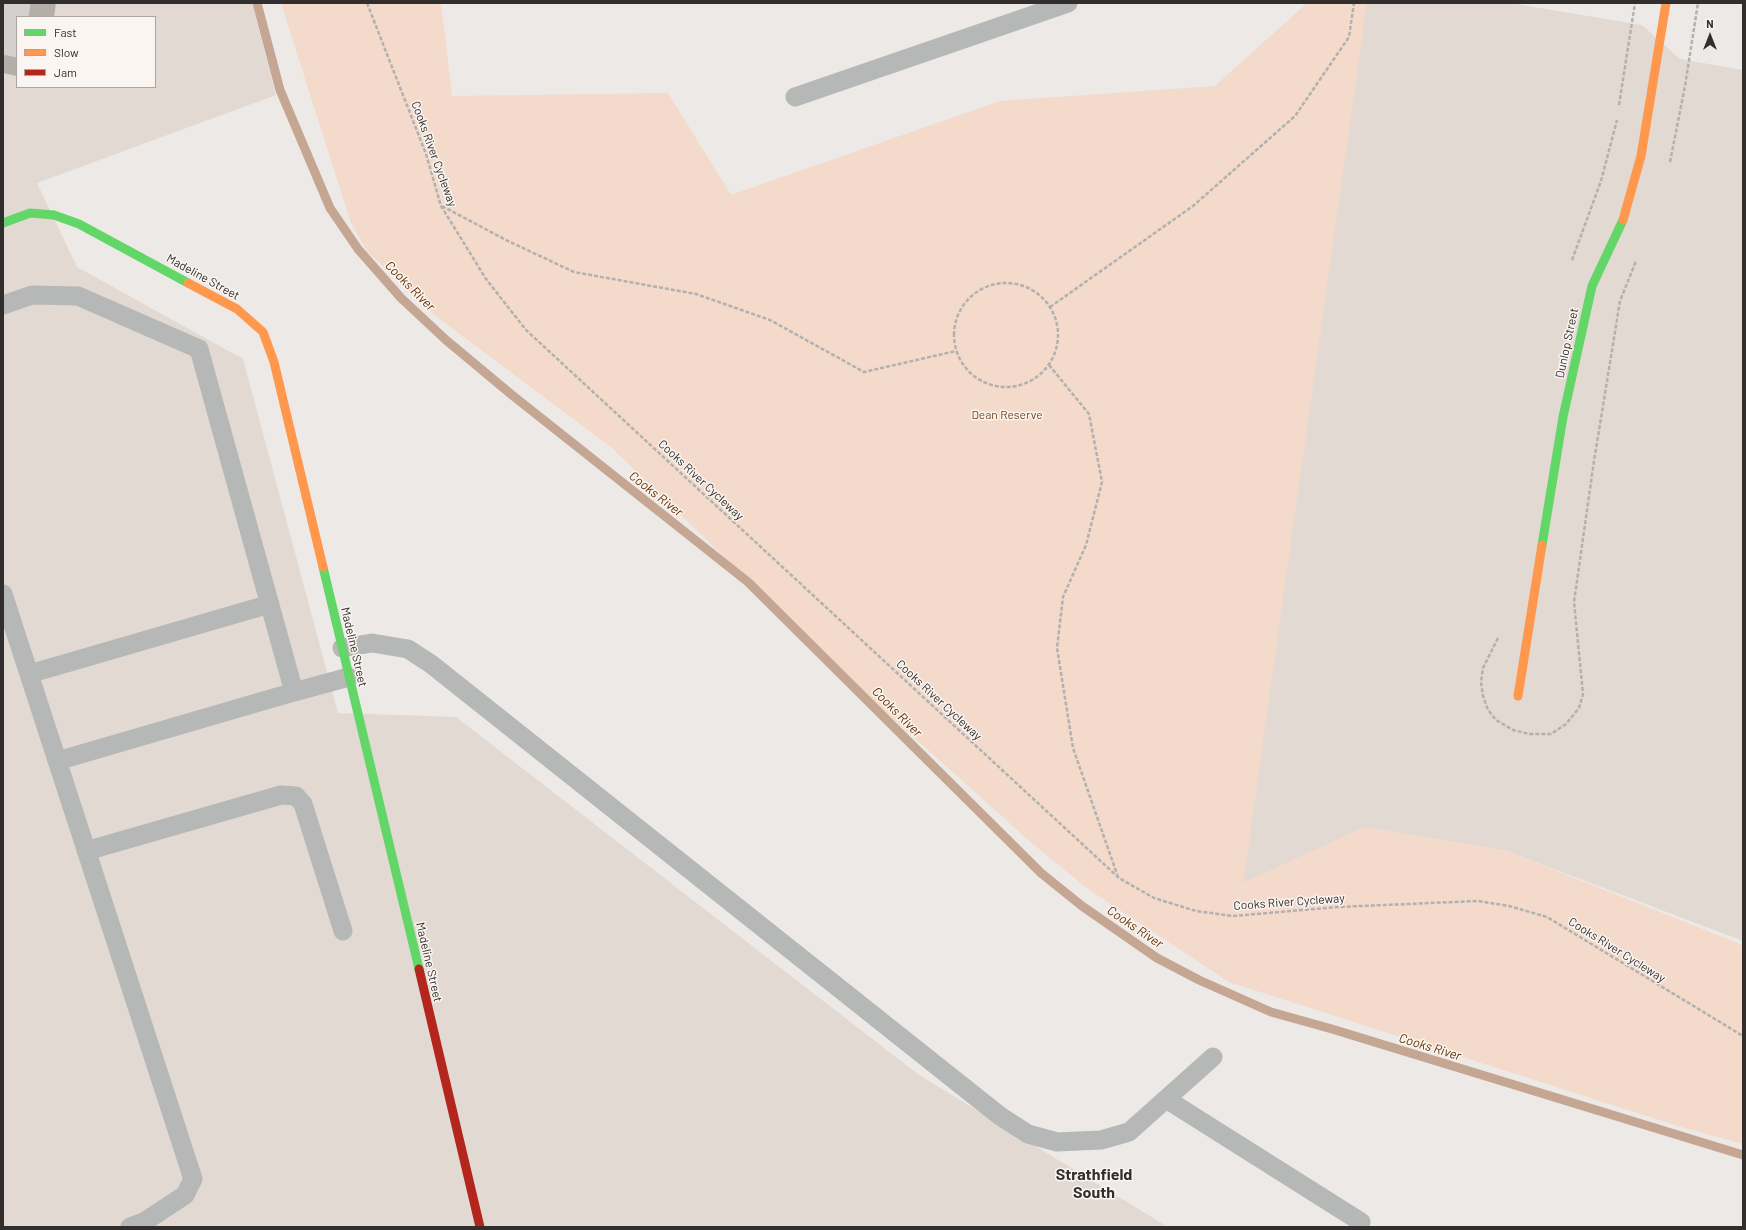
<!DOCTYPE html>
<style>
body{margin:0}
#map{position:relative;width:1746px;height:1230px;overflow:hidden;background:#ece9e6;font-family:Barlow,sans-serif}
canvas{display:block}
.frame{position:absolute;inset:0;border:4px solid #312e2d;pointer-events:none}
.legend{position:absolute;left:16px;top:16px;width:140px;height:72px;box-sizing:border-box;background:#fbf5f1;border:1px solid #aaa5a3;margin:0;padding:5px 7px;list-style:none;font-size:12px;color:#312e2d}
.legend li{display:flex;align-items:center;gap:8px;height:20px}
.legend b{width:20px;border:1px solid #aaa5a3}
.north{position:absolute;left:1690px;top:16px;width:40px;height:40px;-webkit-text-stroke:3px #fbf5f1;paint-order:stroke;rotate:0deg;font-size:11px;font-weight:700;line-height:16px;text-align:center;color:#312e2d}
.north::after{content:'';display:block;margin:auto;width:14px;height:18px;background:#312e2d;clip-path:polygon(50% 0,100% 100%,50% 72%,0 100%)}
</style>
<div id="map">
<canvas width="1746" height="1230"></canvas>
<div class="frame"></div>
<ul class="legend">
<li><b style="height:5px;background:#63d668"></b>Fast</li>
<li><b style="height:5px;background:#ff974d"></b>Slow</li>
<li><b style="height:5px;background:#b3261e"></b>Jam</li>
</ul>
<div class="north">N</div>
</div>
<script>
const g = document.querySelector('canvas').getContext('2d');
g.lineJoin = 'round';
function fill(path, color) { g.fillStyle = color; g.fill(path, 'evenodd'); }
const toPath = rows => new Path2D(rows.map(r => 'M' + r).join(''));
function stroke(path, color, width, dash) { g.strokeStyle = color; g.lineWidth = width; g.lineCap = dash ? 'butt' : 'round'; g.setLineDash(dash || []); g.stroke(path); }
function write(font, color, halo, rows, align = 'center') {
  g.font = font + ' Barlow,sans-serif'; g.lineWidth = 3; g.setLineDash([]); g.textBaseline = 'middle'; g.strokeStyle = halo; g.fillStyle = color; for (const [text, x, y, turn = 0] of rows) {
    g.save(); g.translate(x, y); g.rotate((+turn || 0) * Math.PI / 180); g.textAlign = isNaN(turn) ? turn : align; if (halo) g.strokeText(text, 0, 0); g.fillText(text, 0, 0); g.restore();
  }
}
fill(toPath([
 [3,3,252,3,276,95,37,183,77,267,243,359,338,713,456,717,919,1075,1168,1227,3,1227],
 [17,17,155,17,155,87,17,87],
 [1365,3,1510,3,1642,25,1680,59,1743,70,1743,941,1504,850,1243,883]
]), '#e2d9d3');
fill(toPath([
 [281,3,441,3,452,96,668,93,731,195,1000,101,1215,86,1307,3,1367,3,1243,883,1364,827,1504,850,1743,945,1743,1144,1678,1126,1229,982,1088,889,1034,845,860,689,612,448,433,314,367,251,351,223]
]), '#f3daca');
fill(toPath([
 [3,3,56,3,54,17,17,17,17,76,3,73]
]), '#0003');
stroke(toPath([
 [257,3,280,90,330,208,358,249,401,298,446,340,512,395,748,582,1041,873,1082,906,1157,958,1199,980,1271,1012,1332,1029,1743,1155]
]), '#c4a693', 9);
const building = toPath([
 [3,3,31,3,29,17,17,17,17,58,3,55,3,3]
]);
fill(building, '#d3d0ce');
stroke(building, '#b6b4b2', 1);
stroke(toPath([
 [367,3,426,154,441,206,486,279,526,330,1119,878,1154,898,1196,911,1233,916,1338,907,1478,901,1509,906,1547,917,1743,1036],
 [1619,105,1635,3],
 [1670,162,1685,86,1698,3],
 [442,206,506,240,574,272,696,294,770,320,864,372,956,351],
 [1572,260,1601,181,1617,120],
 '954 335a52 52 0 1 1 104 0a52 52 0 1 1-104 0Z',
 [1050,307,1193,206,1295,116,1349,37,1354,3],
 [1049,365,1089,414,1102,482,1086,545,1063,597,1057,648,1073,748,1118,877],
 [1498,638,1483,668,1481,682,1483,696,1488,710,1496,720,1513,730,1529,734,1551,734,1566,724,1579,708,1583,694,1574,602,1594,461,1620,301,1636,261]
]), '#b1b1b0', 2.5, [4, 2]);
stroke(toPath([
 [795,97,1068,3],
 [3,305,32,295,78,296,199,349,294,692,349,677],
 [3,594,193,1179,185,1195,144,1222,130,1227],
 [342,648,372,643,408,649,431,664,1000,1116,1028,1134,1057,1142,1101,1140,1129,1132,1213,1057],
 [29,674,270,604],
 [57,761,294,692],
 [86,851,281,795,296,796,303,804,343,931],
 [1166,1099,1361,1222]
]), '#b6b7b7', 19);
stroke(toPath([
 [3,223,30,213,54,215,79,224,188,283],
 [1542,545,1563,417,1592,286,1623,220],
 [323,567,419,969]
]), '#63d668', 9);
stroke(toPath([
 [1623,220,1641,156,1666,3],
 [188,283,237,309,263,332,274,362,323,567],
 [1518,696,1542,545]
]), '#ff974d', 9);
stroke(toPath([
 [419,969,480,1227]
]), '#b3261e', 9);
write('12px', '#312e2d', '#fbf5f1', [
 ["Cooks River Cycleway",434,154,70],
 ["Madeline Street",203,277,29],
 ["Dunlop Street",1567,343,-78],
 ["Cooks River Cycleway",701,480,43],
 ["Madeline Street",354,647,77],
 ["Cooks River Cycleway",939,700,43],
 ["Cooks River Cycleway",1289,902,-4],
 ["Cooks River Cycleway",1617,950,32],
 ["Madeline Street",429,962,77]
]);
write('12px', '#7b441b', '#fbf5f1', [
 ["Dean Reserve",1007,415]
]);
write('italic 13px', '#683204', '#fbf5f1', [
 ["Cooks River",410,286,45],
 ["Cooks River",656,494,38],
 ["Cooks River",897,712,45],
 ["Cooks River",1135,927,34],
 ["Cooks River",1430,1047,17]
]);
write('bold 16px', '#312e2d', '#fbf5f1', [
 ["Strathfield",1094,1175],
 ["South",1094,1193]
]);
</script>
